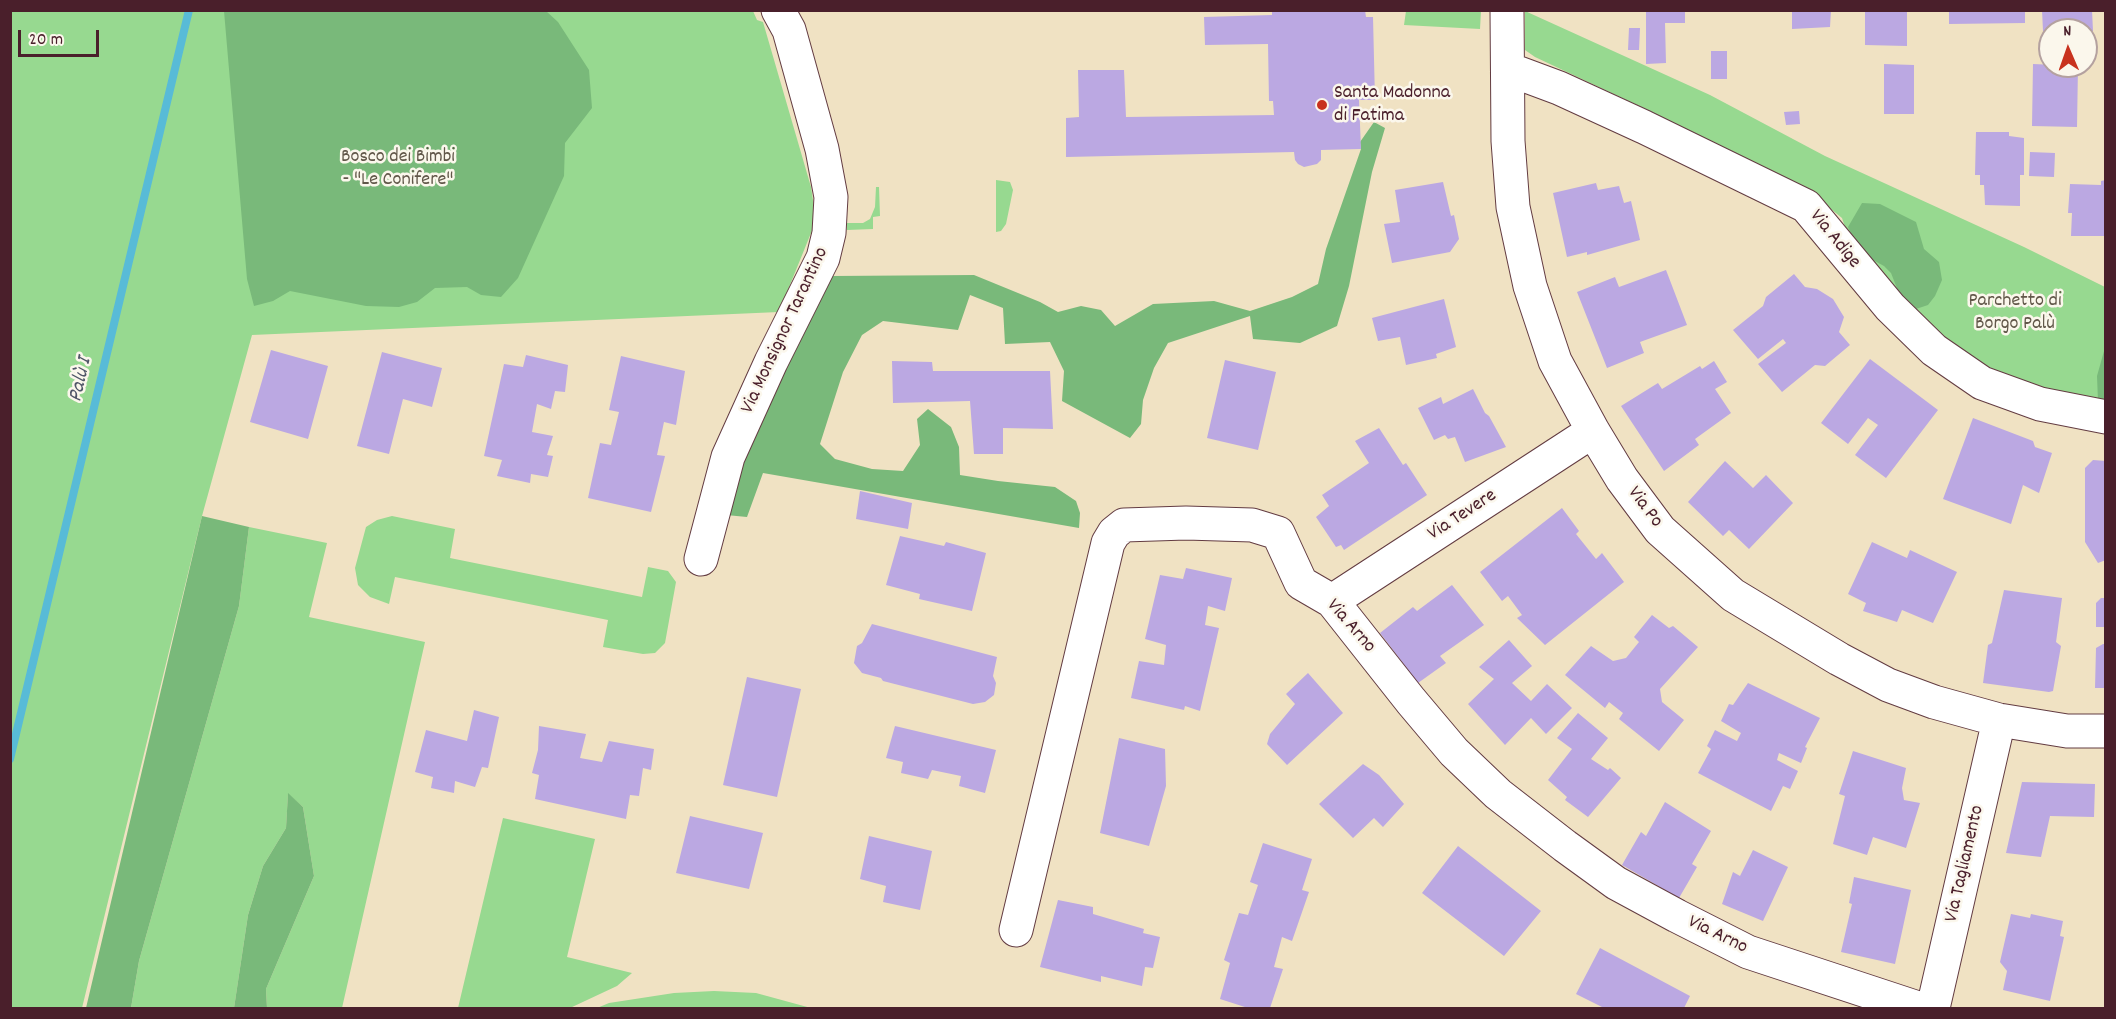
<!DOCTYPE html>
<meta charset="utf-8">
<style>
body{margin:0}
#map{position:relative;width:2116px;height:1019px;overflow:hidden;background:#f0e2c3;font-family:Dekko,sans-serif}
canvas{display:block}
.frame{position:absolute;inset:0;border:12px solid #4a1f2b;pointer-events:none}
.north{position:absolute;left:2038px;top:18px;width:60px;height:60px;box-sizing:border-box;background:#fbf7ec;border:2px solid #b4a19f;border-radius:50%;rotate:358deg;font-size:16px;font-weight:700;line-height:24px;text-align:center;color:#4a1f2b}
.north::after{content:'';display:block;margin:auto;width:21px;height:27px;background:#c8321e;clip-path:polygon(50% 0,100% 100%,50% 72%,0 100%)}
.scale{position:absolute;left:18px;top:30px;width:81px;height:27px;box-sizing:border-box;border:3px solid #4a1f2b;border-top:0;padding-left:8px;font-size:18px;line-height:21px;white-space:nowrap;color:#4a1f2b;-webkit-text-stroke:4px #fbf7ec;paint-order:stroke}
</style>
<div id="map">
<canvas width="2116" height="1019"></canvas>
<div class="frame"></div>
<div class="north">N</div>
<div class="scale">20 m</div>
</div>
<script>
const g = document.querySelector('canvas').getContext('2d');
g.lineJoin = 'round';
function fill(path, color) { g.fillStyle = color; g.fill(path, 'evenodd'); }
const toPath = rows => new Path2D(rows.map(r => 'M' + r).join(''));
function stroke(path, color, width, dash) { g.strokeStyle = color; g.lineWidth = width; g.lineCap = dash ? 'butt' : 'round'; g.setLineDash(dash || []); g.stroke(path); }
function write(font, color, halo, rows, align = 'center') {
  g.font = font + ' Dekko,sans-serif'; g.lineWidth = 5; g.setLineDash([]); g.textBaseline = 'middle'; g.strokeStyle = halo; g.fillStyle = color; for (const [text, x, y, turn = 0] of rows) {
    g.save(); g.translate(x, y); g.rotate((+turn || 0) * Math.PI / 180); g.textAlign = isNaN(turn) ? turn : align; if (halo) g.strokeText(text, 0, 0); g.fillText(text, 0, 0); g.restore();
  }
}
fill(toPath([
 [10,11,753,11,757,20,763,22,811,187,814,207,813,228,779,312,252,335,202,516,82,1008,11,1008],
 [1406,11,1481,11,1480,29,1404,25],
 [1525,11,1710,95,1825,156,2024,247,2105,287,2105,402,2062,395,1987,371,1945,342,1849,239,1842,218,1826,205,1704,144,1654,113,1535,57,1525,50],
 [996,180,1010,182,1013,190,1006,224,1001,231,996,232],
 [876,187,879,187,880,216,873,217,873,229,847,230,847,223,863,223,870,219,875,207],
 [392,516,455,529,450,558,642,597,648,567,668,571,676,582,665,643,655,653,643,654,603,647,608,620,395,577,389,604,370,597,358,585,355,568,366,527,377,520],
 [249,527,327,543,309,617,425,642,342,1008,267,1008,266,989,314,876,303,807,288,794,286,828,263,866,248,915,234,1008,131,1008,139,961,239,606],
 [503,818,595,839,567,957,632,973,617,986,570,1008,458,1008],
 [714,991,756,993,811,1008,597,1008,609,1003,674,993]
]), '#97d990');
fill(toPath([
 [546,11,558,22,589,70,592,108,565,143,564,176,518,278,501,297,481,295,467,287,435,288,417,302,399,307,366,306,290,291,273,301,254,306,247,279,224,11],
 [1374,122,1385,128,1372,172,1349,286,1337,326,1300,343,1253,339,1250,316,1168,343,1154,368,1143,400,1141,424,1130,438,1062,401,1064,371,1050,342,1005,344,1003,308,970,295,958,330,883,321,862,335,843,372,820,444,835,459,872,469,903,471,920,445,917,419,928,409,951,427,959,447,960,475,998,481,1055,487,1076,501,1080,513,1079,528,763,473,747,517,726,515,747,440,832,276,974,275,1040,302,1058,312,1081,306,1101,310,1115,326,1153,304,1214,301,1250,311,1292,297,1318,284,1326,249,1361,149,1360,142],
 [1862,203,1880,204,1916,222,1924,249,1939,262,1942,280,1935,296,1928,305,1916,309,1902,301,1891,273,1884,266,1871,259,1851,234,1848,227],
 [2104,351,2105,351,2105,403,2098,401,2097,376],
 [202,516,249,527,239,606,139,961,131,1008,86,1008],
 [288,793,303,807,314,876,266,989,267,1008,234,1008,248,915,263,866,286,828]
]), '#79b97a');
stroke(toPath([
 [10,759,189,10]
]), '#58bbd7', 8);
fill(toPath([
 [1272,10,1365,10,1366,17,1373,17,1375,100,1359,100,1361,149,1321,150,1321,160,1317,164,1304,167,1298,164,1295,160,1294,152,1066,157,1066,118,1079,117,1078,70,1124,70,1126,117,1274,115,1273,101,1269,101,1268,44,1205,45,1204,17,1272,15],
 [1646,10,1685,10,1685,23,1665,23,1666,63,1646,64],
 [1792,10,1831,10,1830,27,1792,29],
 [1865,10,1907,10,1907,46,1865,45],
 [1949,10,2025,10,2025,23,1949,24],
 [2042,10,2092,10,2093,31,2043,31],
 [1629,28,1640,28,1639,50,1628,50],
 [1711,51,1727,51,1727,79,1711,79],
 [1884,64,1914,65,1914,114,1884,114],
 [2033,64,2078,66,2077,127,2032,126],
 [1799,111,1800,124,1786,125,1784,112],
 [1976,132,2009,132,2009,136,2024,138,2024,175,2020,175,2020,206,1985,205,1984,185,1980,185,1980,175,1975,175],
 [2030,152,2055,153,2054,177,2029,176],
 [2106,180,2106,236,2071,236,2072,213,2068,213,2070,184,2101,185,2101,181],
 [1443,182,1451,216,1454,215,1459,239,1450,252,1392,263,1384,224,1400,222,1395,190],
 [1596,183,1598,190,1619,186,1624,203,1631,201,1640,240,1587,255,1587,252,1567,257,1553,193],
 [1666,270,1687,325,1640,342,1644,353,1607,368,1577,292,1615,277,1619,287],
 [1794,274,1805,287,1817,289,1833,299,1844,317,1839,332,1850,345,1825,366,1815,365,1782,392,1758,364,1786,343,1783,339,1758,359,1733,330,1763,306,1766,297],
 [1444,299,1456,347,1436,354,1437,358,1406,365,1400,337,1378,341,1372,318],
 [271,350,328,366,308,439,250,422],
 [382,352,442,368,432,407,403,399,389,454,357,446],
 [526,355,568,365,565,392,555,391,551,409,537,404,532,432,553,436,547,455,553,456,548,477,531,474,530,483,497,476,502,460,484,456,504,364,523,367],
 [621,356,685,371,676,425,664,422,657,455,665,456,651,512,588,498,600,443,611,445,619,412,609,410],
 [1870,359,1938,410,1886,478,1855,455,1878,425,1868,418,1848,444,1821,423],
 [1225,360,1276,372,1258,450,1207,438],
 [892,361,932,362,933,371,1050,371,1053,429,1003,428,1003,454,974,454,970,401,893,403],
 [1714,361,1727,382,1715,389,1731,413,1695,439,1699,445,1664,471,1621,406,1658,383,1662,389,1700,366,1702,369],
 [1473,389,1485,413,1489,416,1506,447,1465,462,1455,437,1448,439,1445,435,1434,440,1418,408,1441,397,1443,404],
 [1973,418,2033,441,2035,447,2052,453,2039,493,2023,485,2011,524,1943,499],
 [1379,428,1403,465,1406,463,1427,495,1344,550,1341,545,1336,547,1316,517,1329,506,1322,495,1369,463,1355,441],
 [2093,460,2106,461,2106,560,2098,563,2085,542,2085,468],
 [1725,461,1753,488,1766,475,1793,503,1749,549,1729,530,1723,536,1688,502],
 [860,491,912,503,908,529,856,519],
 [1562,508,1579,531,1576,534,1596,559,1602,553,1624,582,1545,645,1517,618,1522,615,1508,596,1502,601,1480,572],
 [900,536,944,546,946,542,986,553,972,611,919,599,920,594,886,585],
 [1872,542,1907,558,1910,550,1957,572,1933,623,1902,610,1897,622,1863,611,1866,603,1848,594],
 [1186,568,1232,578,1225,611,1208,606,1205,625,1219,628,1200,711,1185,706,1184,710,1131,698,1139,661,1164,665,1166,645,1145,639,1160,575,1183,579],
 [1452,585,1484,625,1440,656,1446,663,1418,683,1380,633,1413,607,1417,611],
 [2004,590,2062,598,2056,642,2061,646,2053,691,2049,692,1983,683,1988,645,1992,643],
 [2101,598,2106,598,2106,627,2096,627,2096,603],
 [1652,615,1669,628,1673,626,1698,647,1660,689,1662,702,1684,720,1659,751,1619,719,1623,713,1609,702,1605,708,1565,675,1591,646,1613,661,1626,658,1639,642,1634,637],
 [872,624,997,657,993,676,996,683,994,695,985,702,973,704,883,681,881,678,862,673,854,663,857,646,862,643],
 [1509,640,1532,666,1512,683,1531,701,1547,684,1572,708,1546,734,1531,718,1505,745,1468,704,1494,679,1479,667],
 [2103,644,2106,644,2106,688,2095,688,2096,648],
 [1308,673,1343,713,1287,765,1267,744,1270,734,1295,704,1286,694],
 [747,677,801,689,777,797,723,785],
 [1748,683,1820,718,1805,747,1807,748,1801,763,1779,753,1777,760,1798,771,1790,789,1783,786,1771,811,1698,773,1711,749,1707,746,1715,730,1737,741,1741,733,1721,721,1729,704,1733,705],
 [474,710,499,717,488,768,482,767,475,787,455,781,454,793,431,788,433,777,415,772,426,730,467,741],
 [1578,713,1608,738,1591,759,1608,770,1610,768,1621,778,1588,817,1565,800,1567,797,1548,780,1572,749,1557,738],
 [539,726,586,734,580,758,602,762,609,741,654,749,651,770,643,768,639,796,630,795,626,819,535,799,539,775,532,773,538,750],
 [895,726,996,750,985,793,959,786,961,776,932,770,928,779,901,773,903,762,886,758],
 [1119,738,1165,749,1166,786,1149,846,1100,833],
 [1853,751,1906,768,1902,788,1904,800,1920,803,1906,848,1873,837,1867,855,1833,844,1845,796,1839,794],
 [1363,764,1379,775,1404,804,1383,827,1374,818,1353,838,1319,804],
 [2022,782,2095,784,2094,817,2050,816,2041,857,2006,853],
 [1665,802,1711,831,1692,864,1697,867,1679,898,1622,865,1641,832,1646,836],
 [690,816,763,833,749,889,676,873],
 [869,836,932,851,920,910,883,902,886,886,860,879],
 [1263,843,1312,859,1302,890,1309,892,1292,941,1282,937,1274,967,1283,969,1270,1008,1248,1008,1220,999,1230,963,1224,960,1239,913,1248,915,1258,885,1250,882],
 [1458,846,1541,911,1504,956,1422,893],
 [1753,850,1788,867,1763,921,1722,904,1733,872,1740,876],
 [1854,877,1911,890,1895,964,1841,952,1852,904,1849,903],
 [1058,900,1093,907,1093,914,1144,929,1143,933,1160,937,1153,968,1145,967,1142,986,1101,976,1101,982,1040,967],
 [2011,914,2030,918,2031,914,2063,921,2060,936,2064,937,2050,1001,2003,990,2007,971,2000,962],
 [1600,948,1690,996,1684,1008,1604,1008,1576,994]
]), '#bba8e2');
const minor = toPath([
 [1507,10,1508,141,1513,207,1530,286,1555,361,1593,431,1622,479,1660,530,1733,595,1839,659,1888,685,1934,702,1999,720,2067,731,2106,731],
 [1508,69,1559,88,1644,127,1806,206,1890,307,1934,350,1982,383,2040,404,2106,417],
 [701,559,728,457,771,362,823,258,829,233,831,197,822,149,789,30,778,10],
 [1332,601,1593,431],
 [1016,930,1108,543,1114,533,1124,525,1186,523,1252,525,1278,533,1301,583,1332,601,1411,701,1454,752,1498,794,1565,846,1616,883,1677,916,1748,952,1918,1008],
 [1933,1008,1999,720]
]);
stroke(minor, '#633c42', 35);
stroke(minor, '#fff', 33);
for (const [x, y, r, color] of [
 [1322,105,6,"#c8321e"]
]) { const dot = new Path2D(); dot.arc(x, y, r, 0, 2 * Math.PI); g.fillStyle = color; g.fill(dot); stroke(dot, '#fbf7ec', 2); }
write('20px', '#4a1f2b', '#fbf7ec', [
 ["Santa Madonna",1334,94],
 ["di Fatima",1334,117]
], 'left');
write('20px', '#615749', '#fbf7ec', [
 ["Bosco dei Bimbi",398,158],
 ["- \"Le Conifere\"",398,181],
 ["Parchetto di",2015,302],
 ["Borgo Palù",2015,325]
]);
write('20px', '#4a1f2b', '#fbf7ec', [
 ["Via Adige",1834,240,51],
 ["Via Monsignor Tarantino",786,331,-65],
 ["Via Po",1644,508,53],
 ["Via Tevere",1463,516,-33],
 ["Via Arno",1350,627,49],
 ["Via Tagliamento",1966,864,-77],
 ["Via Arno",1717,936,26]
]);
write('italic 21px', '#4f5667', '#fbf7ec', [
 ["Palù I",82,380,-77]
]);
</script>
